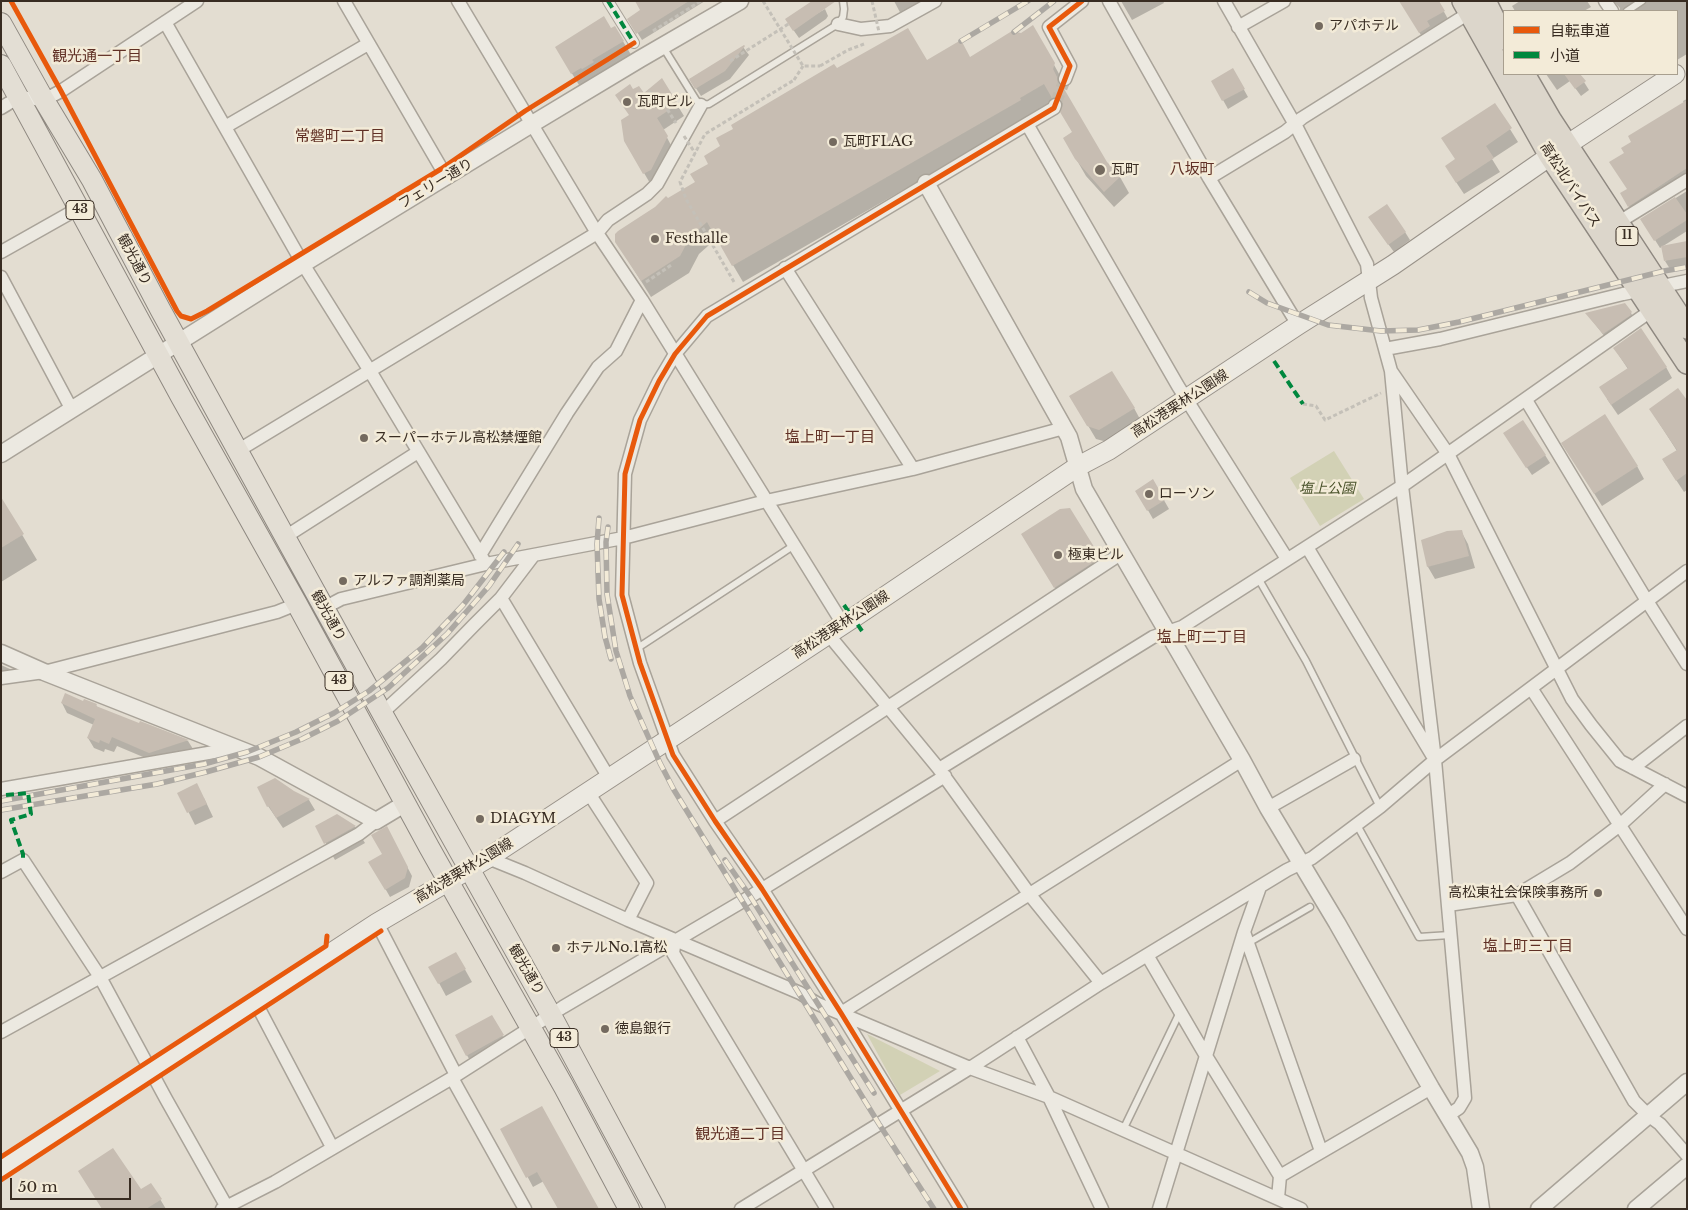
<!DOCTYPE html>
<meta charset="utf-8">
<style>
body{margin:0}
#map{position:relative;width:1688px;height:1210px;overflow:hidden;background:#e3ddd1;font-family:"Libre Baskerville","Noto Sans JP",serif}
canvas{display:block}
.frame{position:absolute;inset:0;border:2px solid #382c22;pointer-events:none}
.legend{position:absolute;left:1503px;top:10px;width:175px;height:65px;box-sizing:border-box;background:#f3ebd8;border:1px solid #a89f8f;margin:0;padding:6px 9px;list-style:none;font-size:15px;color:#382c22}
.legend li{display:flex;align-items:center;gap:10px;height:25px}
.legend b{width:25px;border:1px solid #a89f8f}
.scale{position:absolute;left:10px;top:1178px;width:121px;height:22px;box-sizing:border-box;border:2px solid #382c22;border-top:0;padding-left:6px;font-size:15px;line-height:18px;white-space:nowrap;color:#382c22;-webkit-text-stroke:4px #f3ebd8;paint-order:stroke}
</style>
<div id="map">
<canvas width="1688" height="1210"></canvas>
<div class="frame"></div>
<ul class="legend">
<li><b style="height:6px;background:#e8590c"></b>自転車道</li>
<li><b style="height:6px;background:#00873e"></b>小道</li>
</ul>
<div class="scale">50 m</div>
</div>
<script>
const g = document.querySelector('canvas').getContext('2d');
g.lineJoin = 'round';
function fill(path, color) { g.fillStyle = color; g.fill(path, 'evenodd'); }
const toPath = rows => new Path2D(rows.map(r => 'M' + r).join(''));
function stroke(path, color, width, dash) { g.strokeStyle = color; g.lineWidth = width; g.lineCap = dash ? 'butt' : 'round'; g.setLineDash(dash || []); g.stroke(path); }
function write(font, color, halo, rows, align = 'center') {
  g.font = font + ' "Libre Baskerville","Noto Sans JP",serif'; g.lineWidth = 5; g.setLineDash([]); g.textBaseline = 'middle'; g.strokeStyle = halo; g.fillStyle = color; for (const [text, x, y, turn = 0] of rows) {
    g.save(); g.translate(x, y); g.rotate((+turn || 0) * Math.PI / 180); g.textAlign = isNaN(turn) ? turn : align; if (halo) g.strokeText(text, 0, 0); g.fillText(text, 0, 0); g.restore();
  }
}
fill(toPath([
 [1334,451,1364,499,1320,526,1290,478],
 [867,1034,940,1071,900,1095]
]), '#d2d1b5');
fill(toPath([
 [637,1,705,1,642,40,629,19,642,11],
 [894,1,936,1,903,18],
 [1121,1,1163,1,1164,3,1132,20],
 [1400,1,1438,1,1448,19,1430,29,1433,34,1424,40],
 [1520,1,1587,1,1591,7,1584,11,1515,11,1512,6],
 [1613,1,1687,1,1687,54,1677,60,1677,11,1620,11,1620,8],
 [825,9,828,16,826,19,799,38,792,28],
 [1033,27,1063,81,1062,87,1106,162,1120,177,1129,193,1114,207,1086,176,1064,138,1073,132,1055,100,1029,115,1030,117,743,282,717,238,699,254,689,273,651,297,626,257,667,200,697,183,709,164,837,70,970,58,1022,35],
 [615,28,633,58,582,90,556,47],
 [743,47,749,55,730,79,701,96,690,79],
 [1233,70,1248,97,1228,109,1213,82],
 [1546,74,1579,74,1589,90,1581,96,1570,81,1557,90],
 [662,80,684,116,663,130,673,149,651,185,625,140,633,91,643,94],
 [1687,99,1687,182,1634,214,1621,194,1628,189,1626,153,1684,103,1683,101],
 [1495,105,1518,142,1492,159,1500,172,1464,194,1454,179,1456,160],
 [1687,191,1687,231,1660,248,1642,219],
 [1375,226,1405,232,1410,240,1394,252],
 [1687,243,1687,266,1670,269,1665,261],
 [1631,313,1635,321,1609,342,1587,314],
 [1614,348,1666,367,1672,378,1618,415,1607,399,1628,369],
 [1071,397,1134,408,1141,421,1107,442,1096,439],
 [1687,403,1687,490,1684,492,1663,460,1677,451,1650,409],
 [1509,441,1545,455,1550,463,1532,475],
 [1570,455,1637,466,1644,479,1602,506],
 [1153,481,1169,509,1153,519,1137,491],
 [1,499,37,560,1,582],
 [1461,531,1468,544,1475,568,1435,579,1428,567,1423,541],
 [1029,546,1095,551,1098,550,1109,568,1062,599],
 [1,665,10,669,17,681,1,684],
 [62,703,96,705,98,708,139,725,141,722,188,741,193,749,155,762,117,746,114,752,105,749,104,752,94,748,88,738,94,725,67,713],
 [294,792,309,800,315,810,283,828,268,806],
 [179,793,204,798,213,817,195,825],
 [337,816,355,827,365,843,335,860,317,827],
 [391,836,412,876,409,887,390,897,370,862,383,855],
 [463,966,472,982,446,996,439,983],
 [492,1017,507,1044,472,1064,456,1036],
 [542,1107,544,1181,533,1187,502,1129],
 [140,1191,160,1199,166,1209,103,1209]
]), '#0003');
fill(toPath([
 [635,1,689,1,636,34,627,19,640,10],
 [812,1,836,1,793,31,785,19],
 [1399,1,1439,1,1445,11,1427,21,1430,26,1419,33],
 [604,16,611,28,615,26,624,41,592,60,594,62,582,69,581,68,571,74,555,47],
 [1033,25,1055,63,1053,69,1057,77,1058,84,1063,87,1107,162,1121,176,1104,192,1075,159,1063,138,1072,132,1060,112,1063,103,1058,98,1052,98,1044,84,1020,98,1021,100,732,266,707,222,690,237,680,256,641,281,615,242,615,234,618,231,655,207,666,196,668,198,695,182,690,174,708,164,704,156,720,146,716,138,733,129,731,125,834,64,837,68,908,28,927,60,961,40,970,57,1012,31,1021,33],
 [744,45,745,46,725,71,695,89,689,79],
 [1233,68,1245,89,1222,101,1211,81],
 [1564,74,1580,74,1586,81,1575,89],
 [662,78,678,104,657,118,668,136,651,170,643,174,624,141,621,120,629,115,615,95,630,84,633,89,639,86,644,93],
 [1687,100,1687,168,1628,207,1620,193,1627,189,1609,162,1624,153,1621,148,1631,142,1628,136],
 [1495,103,1512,128,1486,146,1494,158,1456,183,1445,166,1455,159,1441,138],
 [1675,197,1687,214,1687,220,1654,241,1640,219],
 [1387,204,1406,232,1388,245,1368,217],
 [1687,241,1687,257,1664,261,1661,246],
 [1625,303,1632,312,1630,314,1631,315,1603,334,1585,313],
 [1641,328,1667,367,1611,405,1599,387,1628,368,1613,348],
 [1112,371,1135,408,1099,430,1087,426,1069,396],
 [1678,388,1687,400,1687,473,1676,481,1662,459,1677,450,1649,409],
 [1605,414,1638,466,1594,494,1561,443],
 [1523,420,1546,455,1526,468,1503,433],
 [1153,479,1165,500,1147,511,1135,491],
 [1,497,24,534,1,548],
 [1070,508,1096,550,1098,548,1103,556,1054,588,1021,534,1060,509],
 [1462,530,1469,556,1427,567,1421,540,1447,531],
 [65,693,83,701,84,699,97,704,96,706,139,723,140,721,189,740,149,753,112,737,109,744,100,740,99,743,87,738,95,719,61,703],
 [275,778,294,791,310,799,276,818,269,806,267,807,257,787],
 [197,783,207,804,187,813,177,793],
 [337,814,356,826,324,844,315,826],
 [387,826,408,867,405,878,385,890,368,862,382,854,371,835],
 [456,952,466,969,438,984,428,967],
 [492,1015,504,1035,466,1056,455,1035],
 [542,1106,599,1209,558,1209,537,1172,526,1178,500,1129],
 [113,1148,141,1189,151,1183,162,1199,146,1209,102,1209,78,1171]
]), '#c7bdb2');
stroke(toPath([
 [1055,105,1065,79]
]), '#c1baae', 12, [12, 6]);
const service = toPath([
 [1627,11,1642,1],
 [663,47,696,100,701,105,709,104,838,24,843,17,844,9,843,1],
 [1258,578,1306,661,1380,807],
 [636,649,793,546],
 [1357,825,1419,937,1450,935],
 [1248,943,1310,907],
 [1123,1130,1180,1012]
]);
const pedestrian = toPath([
 [608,1,634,43]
]);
const minor = toPath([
 [344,1,447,178],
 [458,1,597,233,642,300,843,624],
 [1109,1,1209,178,1298,325],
 [1224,1,1297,128,1367,264,1371,298,1391,371,1402,486,1435,760,1464,1086,1465,1098,1459,1108,1447,1116],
 [1605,1,1612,11],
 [165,22,303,264,370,371,486,564],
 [838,24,861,29,890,26,935,1],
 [1238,27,1284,1],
 [1065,79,1070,66,1049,27,1082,1],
 [1,108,19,97,44,100,61,91,197,1],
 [1027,124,1178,386,1287,559],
 [225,127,368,44],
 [1209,178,1285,132,1302,118,1469,13],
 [1619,222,1687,180],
 [1,252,79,208],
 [785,268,913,469],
 [1,277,72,410],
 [1385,349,1440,339,1623,294,1687,281],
 [1391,371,1448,454,1572,699,1591,725,1620,761,1687,796],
 [1526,400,1647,601,1687,664],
 [239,450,597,233,608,220,647,194,657,184,701,105],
 [285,537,418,452],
 [1307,547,1432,755],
 [480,555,567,413,598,367,616,351,642,300],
 [501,598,609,778],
 [324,608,341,599,486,564,623,538,766,501,913,469,1064,428],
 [828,634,939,769,1030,895,1101,983],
 [1,678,44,672,277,612,297,604],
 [1531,688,1687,929],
 [382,713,441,659,474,625,501,598,533,556],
 [1633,768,1687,726],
 [939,769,1153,637,1182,627,1402,486,1652,310],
 [1,789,237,748],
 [588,792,647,883,628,920],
 [1268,808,1354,759],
 [715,821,1122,553],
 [488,858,525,873,628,920,800,993,818,1004,970,1068,1049,1097,1301,1209],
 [1,872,23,860,100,977,166,1099,228,1209],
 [1517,895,1634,1101,1649,1116,1660,1124,1687,1155],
 [1448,905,1517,895,1570,863,1620,825,1665,784],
 [377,923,456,1075],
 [1244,932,1321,1151],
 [675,940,673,953,827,1209],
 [1147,955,1206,1056,1280,1176],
 [256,1003,332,1147],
 [841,1013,1242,760],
 [1,1032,359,834,376,821],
 [1017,1037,1049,1097,1102,1209],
 [452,1078,525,1209],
 [1278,1198,1280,1176,1431,1088],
 [222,1209,275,1182,452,1078,563,1007,743,901,945,776],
 [741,1209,970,1068,1101,983,1287,870,1312,858,1380,807,1435,760,1687,571],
 [961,1209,841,1013,762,889,715,821,673,755,640,663,622,595,625,474,640,420,659,381,675,354,707,316,1027,124,1054,108,1055,105],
 [1159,1209,1244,932,1260,887]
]);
const tertiary = toPath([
 [926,183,1069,437,1084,489,1242,760,1268,808,1337,923,1431,1088,1470,1153,1475,1167,1481,1209],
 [1,454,303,264,532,124,640,59,740,1],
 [1,653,44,672,259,757,376,821,406,803],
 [1539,1209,1687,1082],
 [1636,1209,1687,1166]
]);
const secondary = toPath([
 [1,1169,377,923,488,858,853,618,1077,467,1109,450,1298,325,1393,265,1550,156,1675,74]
]);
const primary = toPath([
 [1,23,44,100,92,180,160,309,285,537,382,713,551,1015,655,1209],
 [1,65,181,397,297,604,429,847,564,1087,629,1209]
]);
const trunk = toPath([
 [1463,1,1550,156,1687,363],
 [1485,1,1504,39],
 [1524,74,1550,119,1687,328]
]);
stroke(service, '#a9a399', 9);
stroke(pedestrian, '#a9a399', 12);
stroke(minor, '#a9a399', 15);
stroke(tertiary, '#a9a399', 19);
stroke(secondary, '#999289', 21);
stroke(primary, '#8e8880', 22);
stroke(trunk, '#8e8880', 24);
stroke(toPath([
 [11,1,18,14],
 [653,31,701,1],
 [730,61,790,23],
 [820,66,848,50,864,44],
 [794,80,803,66],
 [649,91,665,106,676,123],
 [646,282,673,264],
 [1303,404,1316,406,1325,420,1381,393]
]), '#c4c0b8', 3, [4, 2.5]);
stroke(service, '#ece9e1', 6);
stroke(pedestrian, '#ece9e1', 10);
stroke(minor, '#ece9e1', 12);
stroke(tertiary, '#ece9e1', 16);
stroke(secondary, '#ece9e1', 19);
stroke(primary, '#e3ded4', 20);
stroke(trunk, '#dcd6cb', 21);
const rail = toPath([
 [1014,32,1054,1],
 [961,41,1028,1],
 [1249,292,1267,303,1328,325,1381,331,1418,330,1459,322,1664,271,1687,267],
 [599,518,597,544,599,599,605,637,611,659],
 [608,527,606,542,607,594,616,651,630,696,660,763,674,790,879,1124,934,1209],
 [1,801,204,764,247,752,296,732,334,713,369,691,422,648,463,605,504,552],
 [1,810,157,784,206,772,259,757,302,739,338,721,388,688,447,634,489,586,518,544],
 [725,860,750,896,874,1093]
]);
stroke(rail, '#aca8a2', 5.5);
stroke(rail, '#f3ebd8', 4, [11]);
stroke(toPath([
 [763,1,803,66,820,66],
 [872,1,879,32],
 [684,136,695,153],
 [734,282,686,199,680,182,705,134,794,80]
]), '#c4c0b8', 3, [4, 2.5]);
stroke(toPath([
 [608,1,634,43],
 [1274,361,1303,404],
 [844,605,862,631],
 [6,795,28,793,31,814,11,820,23,854,23,860]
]), '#00873e', 4, [8, 4]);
stroke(toPath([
 [11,1,61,91,177,311,181,316,191,319,207,311,441,169,525,111,634,43],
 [1,1157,326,946,327,936],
 [1,1180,381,931],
 [961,1209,841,1013,762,889,715,821,673,755,640,663,622,595,625,474,640,420,659,381,675,354,707,316,1054,108,1070,66,1049,27,1082,1]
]), '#e8590c', 5);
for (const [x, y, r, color] of [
 [1319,26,5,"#746a5f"],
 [627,102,5,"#746a5f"],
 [833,142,5,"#746a5f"],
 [1100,170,6,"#746a5f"],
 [655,239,5,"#746a5f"],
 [364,438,5,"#746a5f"],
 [1149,494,5,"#746a5f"],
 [1058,555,5,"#746a5f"],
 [343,581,5,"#746a5f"],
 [480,819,5,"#746a5f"],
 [1598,893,5,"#746a5f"],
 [556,948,5,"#746a5f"],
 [605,1029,5,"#746a5f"]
]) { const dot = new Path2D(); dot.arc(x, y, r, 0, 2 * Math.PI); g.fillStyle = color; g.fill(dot); stroke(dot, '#f3ebd8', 2); }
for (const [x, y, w] of [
 [80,210,28],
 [1627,236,22],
 [339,681,28],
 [564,1038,28]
]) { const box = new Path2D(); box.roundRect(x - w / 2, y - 9.5, w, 19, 4); g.fillStyle = '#f3ebd8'; g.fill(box); stroke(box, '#382c22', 1); }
write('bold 12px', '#382c22', null, [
 ["43",80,210],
 ["11",1627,236],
 ["43",339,681],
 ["43",564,1038]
]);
write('14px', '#382c22', '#f3ebd8', [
 ["アパホテル",1329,26],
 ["瓦町ビル",637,102],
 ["瓦町FLAG",843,142],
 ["瓦町",1111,170],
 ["Festhalle",665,239],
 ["スーパーホテル高松禁煙館",374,438],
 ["ローソン",1159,494],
 ["極東ビル",1068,555],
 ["アルファ調剤薬局",353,581],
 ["DIAGYM",490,819],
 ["高松東社会保険事務所",1588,893,"right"],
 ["ホテルNo.1高松",566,948],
 ["徳島銀行",615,1029]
], 'left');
write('14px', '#382c22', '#f3ebd8', [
 ["フェリー通り",436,184,-31],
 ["高松北バイパス",1570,185,57],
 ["観光通り",134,260,62],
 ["高松港栗林公園線",1180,404,-33],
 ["観光通り",328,616,61],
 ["高松港栗林公園線",841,625,-33],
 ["高松港栗林公園線",464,871,-31],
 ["観光通り",526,970,60]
]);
write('italic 14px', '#49522a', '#f3ebd8', [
 ["塩上公園",1327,489]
]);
write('15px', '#603025', '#f3ebd8', [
 ["観光通一丁目",97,57],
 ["常磐町二丁目",340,137],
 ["八坂町",1192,170],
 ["塩上町一丁目",830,438],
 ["塩上町二丁目",1202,638],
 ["塩上町三丁目",1528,947],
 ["観光通二丁目",740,1135]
]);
</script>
